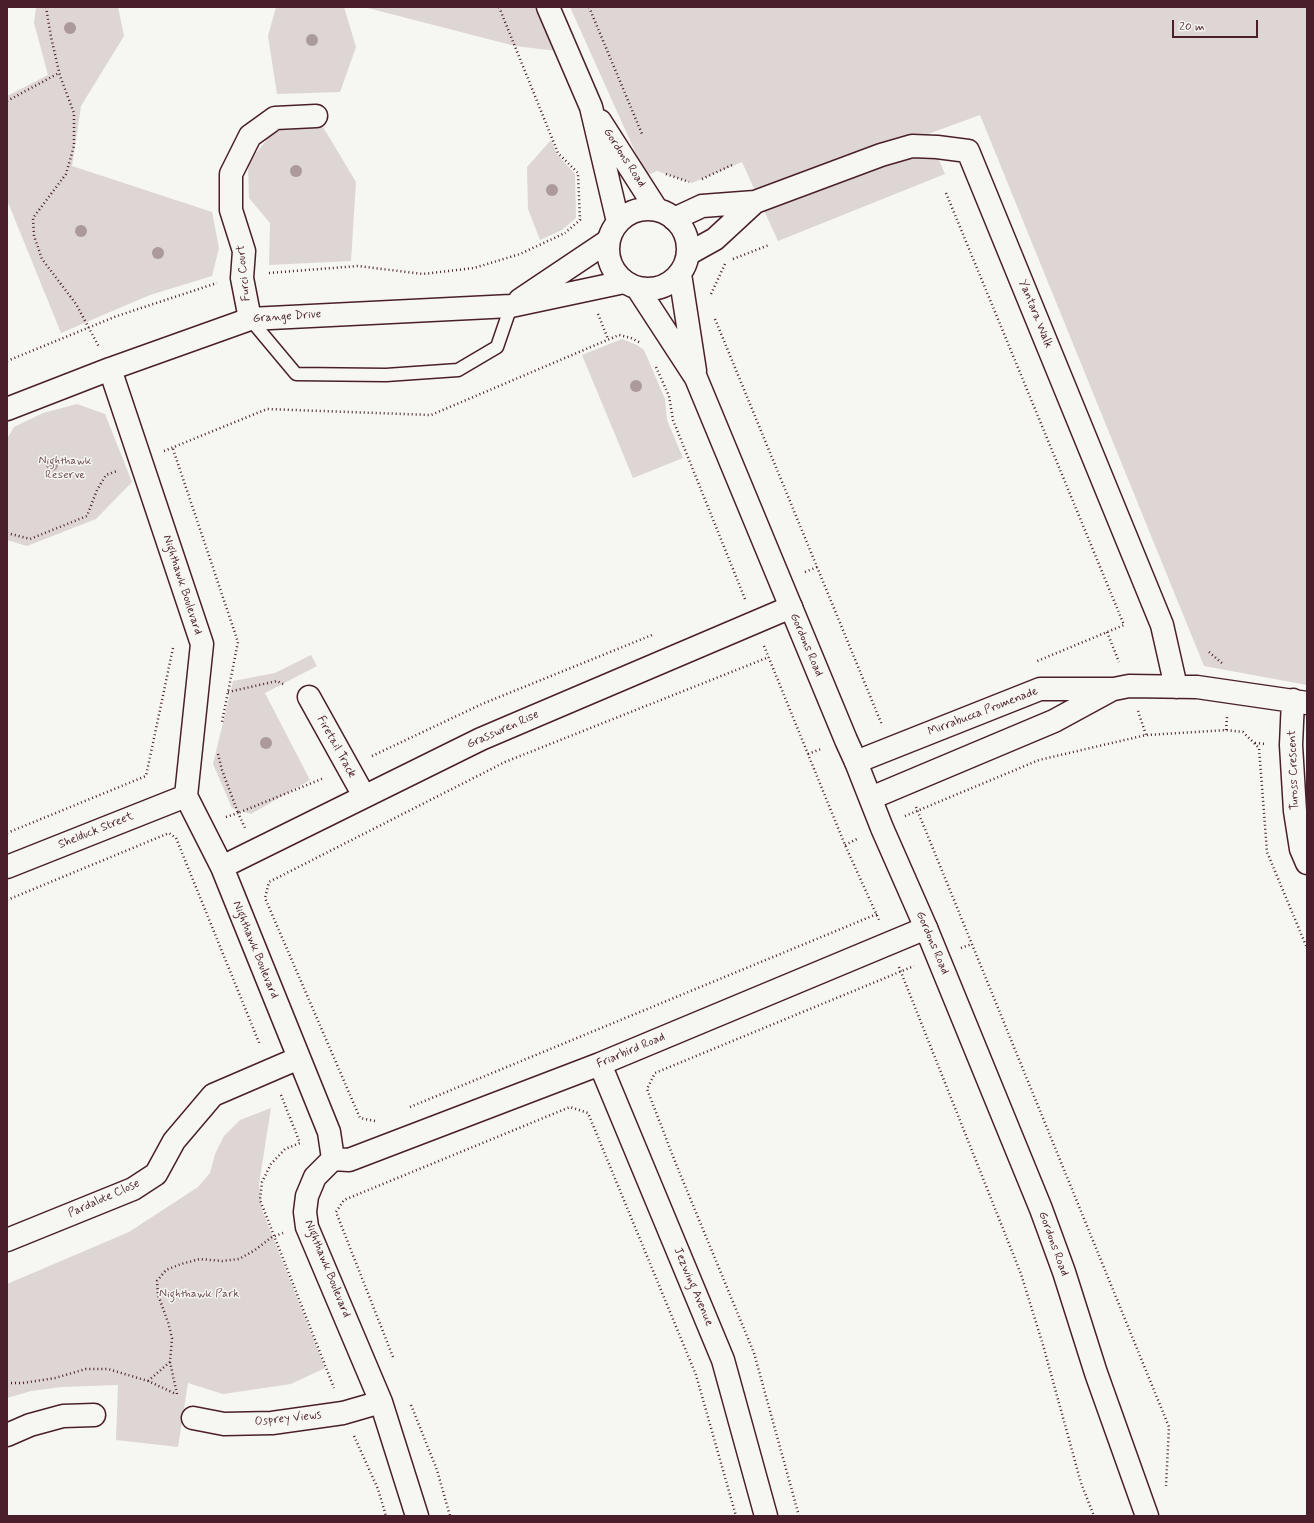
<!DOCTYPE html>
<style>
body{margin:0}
#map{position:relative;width:1314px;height:1523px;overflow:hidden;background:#f6f6f2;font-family:Mynerve,sans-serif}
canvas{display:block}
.frame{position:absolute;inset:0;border:8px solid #4a1f2b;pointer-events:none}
.scale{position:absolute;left:1172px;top:20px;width:86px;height:18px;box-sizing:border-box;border:2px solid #4a1f2b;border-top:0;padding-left:5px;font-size:12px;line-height:14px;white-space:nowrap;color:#4a1f2b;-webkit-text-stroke:3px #f6f6f2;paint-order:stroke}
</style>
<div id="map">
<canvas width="1314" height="1523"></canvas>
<div class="frame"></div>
<div class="scale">20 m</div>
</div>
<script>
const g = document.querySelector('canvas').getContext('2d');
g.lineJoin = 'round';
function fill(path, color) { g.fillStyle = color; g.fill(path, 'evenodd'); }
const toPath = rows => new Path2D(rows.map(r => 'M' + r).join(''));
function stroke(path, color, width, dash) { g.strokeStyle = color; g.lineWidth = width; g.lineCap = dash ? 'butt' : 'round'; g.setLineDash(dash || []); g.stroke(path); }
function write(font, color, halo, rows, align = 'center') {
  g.font = font + ' Mynerve,sans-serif'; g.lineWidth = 3; g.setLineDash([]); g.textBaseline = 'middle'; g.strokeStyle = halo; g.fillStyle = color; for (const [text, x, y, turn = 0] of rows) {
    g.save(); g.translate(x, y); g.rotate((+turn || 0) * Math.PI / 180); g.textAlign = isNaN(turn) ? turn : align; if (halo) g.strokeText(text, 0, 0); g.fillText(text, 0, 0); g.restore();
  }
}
fill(toPath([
 [36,7,118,7,124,36,81,106,72,166,212,212,219,248,212,276,150,295,61,333,7,200,7,96,48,75,34,23],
 [276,7,344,7,356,47,340,92,277,94,268,36],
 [364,7,538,7,557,51,515,46],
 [570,7,1307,7,1307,685,1204,666,980,115,928,134,945,174,778,241,742,162,692,183,657,171,646,176],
 [277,127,323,127,356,182,351,261,269,265,270,223,249,198,248,163],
 [551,140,557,154,575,174,576,218,562,230,540,240,528,209,527,167],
 [622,339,637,345,644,350,665,399,667,420,683,458,633,478,582,355],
 [77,404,105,414,132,482,96,519,27,546,7,540,7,439,14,427,43,413],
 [311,655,317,666,265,693,310,780,251,814,232,808,213,764,233,681,275,673],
 [271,1108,259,1184,262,1210,325,1368,291,1384,223,1394,188,1383,178,1447,116,1440,118,1385,61,1387,31,1391,7,1398,7,1284,129,1232,198,1187,210,1173,215,1154,224,1136,240,1120]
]), '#ddd6d5');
const service = toPath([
 [250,319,296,374,386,375,458,370,497,347,511,306]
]);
const minor = toPath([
 [674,219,702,206,755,202,881,155,912,146,937,147,968,151,1162,625,1176,687],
 [688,254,715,239,755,202],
 [520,300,608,241],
 [250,319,242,278,244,251,231,210,231,174,250,136,275,118,316,116],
 [110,369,202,644,186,796,222,867,329,1132,333,1159,315,1177,307,1196,305,1212,307,1227,381,1402,417,1516],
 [7,409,110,369,250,319,511,306,624,282],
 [309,697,364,796],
 [1293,700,1291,745,1295,811,1301,849,1307,863],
 [856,762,1040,689,1114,689,1129,686,1197,687,1307,703],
 [871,798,1054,721,1111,690],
 [7,867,186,796],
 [222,867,481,739,791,607],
 [600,1064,723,1360,766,1516],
 [333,1159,349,1160,600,1064,926,928],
 [7,1240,133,1189,156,1174,174,1141,213,1095,299,1058],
 [193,1418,224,1424,272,1423,343,1413,381,1402],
 [7,1435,30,1425,63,1416,94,1415]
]);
const tertiary = toPath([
 [548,7,591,107,618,222],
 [600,121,657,210],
 '608 249a40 40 0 1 1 80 0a40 40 0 1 1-80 0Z',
 [680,274,695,371],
 [638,289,696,378,846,740,856,762,882,828,926,928,1041,1209,1064,1272,1096,1373,1147,1516]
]);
stroke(service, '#4a1f2b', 15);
stroke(minor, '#4a1f2b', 25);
stroke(tertiary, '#4a1f2b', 25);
stroke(toPath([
 [46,7,51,37,60,76,74,113,74,146,66,174,33,218,34,236,42,259,76,304,99,347],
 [499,7,558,153,578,173,580,220,565,233],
 [589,7,642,134],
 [7,101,59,73],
 [666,174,689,182],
 [702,179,732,165],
 [946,193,1124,625,1035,662],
 [733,259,769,245],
 [269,273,358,266,423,274,474,268,520,254,565,233],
 [711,294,725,264],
 [598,314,608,339],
 [715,319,882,725],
 [7,361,117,316,217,283],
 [656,367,669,396,673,420,745,599],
 [173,449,238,642,222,722],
 [164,451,267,409,431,415,619,335,631,338,641,343],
 [7,533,30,539,87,516,97,490,106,475,117,471],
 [805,572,817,567],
 [1107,632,1119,662],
 [764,646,845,845,879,920],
 [1209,652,1223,664],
 [228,692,277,681,285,685],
 [1138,711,1146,735],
 [1226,730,1227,717],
 [1255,743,1266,744],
 [218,754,222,770,238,813,324,778],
 [808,754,821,749],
 [372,756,482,704,652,635],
 [916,807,1169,1427,1166,1486],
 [905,816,1039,760,1146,735,1226,730,1243,732,1259,748,1267,852,1307,948],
 [226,817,238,813,245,828],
 [7,833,146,776,173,648],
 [845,845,859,838],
 [7,900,169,833,176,838,260,1045],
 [961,948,972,944],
 [899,967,1021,1274,1043,1345,1081,1483,1094,1516],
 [281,1095,300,1143,285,1149,271,1164,262,1182,260,1200,334,1388],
 [410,1107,877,914],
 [375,1121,360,1118,265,898,269,882,505,762,769,657],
 [393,1357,336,1212,344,1200,570,1107,588,1113,696,1375,736,1516],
 [148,1381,170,1362],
 [7,1383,23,1383,55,1378,86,1369,108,1369,148,1381,176,1394],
 [177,1394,170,1362,172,1338,168,1322,158,1295,157,1281,166,1270,181,1264,200,1259,222,1261,239,1259,255,1250,272,1237,283,1233],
 [411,1405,437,1470,450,1516],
 [354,1436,378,1489,386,1516],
 [799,1516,754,1353,676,1164,647,1089,655,1073,914,966]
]), '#4a1f2b', 2.5, [1, 3]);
stroke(service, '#f6f6f2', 12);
stroke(minor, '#f6f6f2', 22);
stroke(tertiary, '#f6f6f2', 22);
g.fillStyle = '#ac999c';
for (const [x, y] of [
 [70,28],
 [312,40],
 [296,171],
 [552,190],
 [81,231],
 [158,253],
 [636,386],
 [52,465],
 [266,743]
]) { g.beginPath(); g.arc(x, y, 6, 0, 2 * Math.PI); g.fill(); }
write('12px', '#4a1f2b', '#f6f6f2', [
 ["Gordons Road",624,158,57],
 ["Furci Court",244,273,-96],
 ["Yantara Walk",1035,314,68],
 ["Grange Drive",287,317,-4],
 ["Nighthawk Boulevard",182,585,72],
 ["Gordons Road",806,645,67],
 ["Mirrabucca Promenade",983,712,-21],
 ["Grasswren Rise",503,730,-24],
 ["Firetail Track",336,747,61],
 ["Tuross Crescent",1294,770,-92],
 ["Shelduck Street",96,831,-22],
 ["Gordons Road",932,943,67],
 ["Nighthawk Boulevard",255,950,68],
 ["Friarbird Road",631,1051,-23],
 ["Pardalote Close",104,1199,-24],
 ["Gordons Road",1053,1244,70],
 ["Nighthawk Boulevard",327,1269,68],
 ["Jezwing Avenue",693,1287,67],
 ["Osprey Views",288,1419,-6]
]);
write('12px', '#6f4d56', '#f6f6f2', [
 ["Nighthawk",65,461],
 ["Reserve",65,475],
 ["Nighthawk Park",199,1294]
]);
</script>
